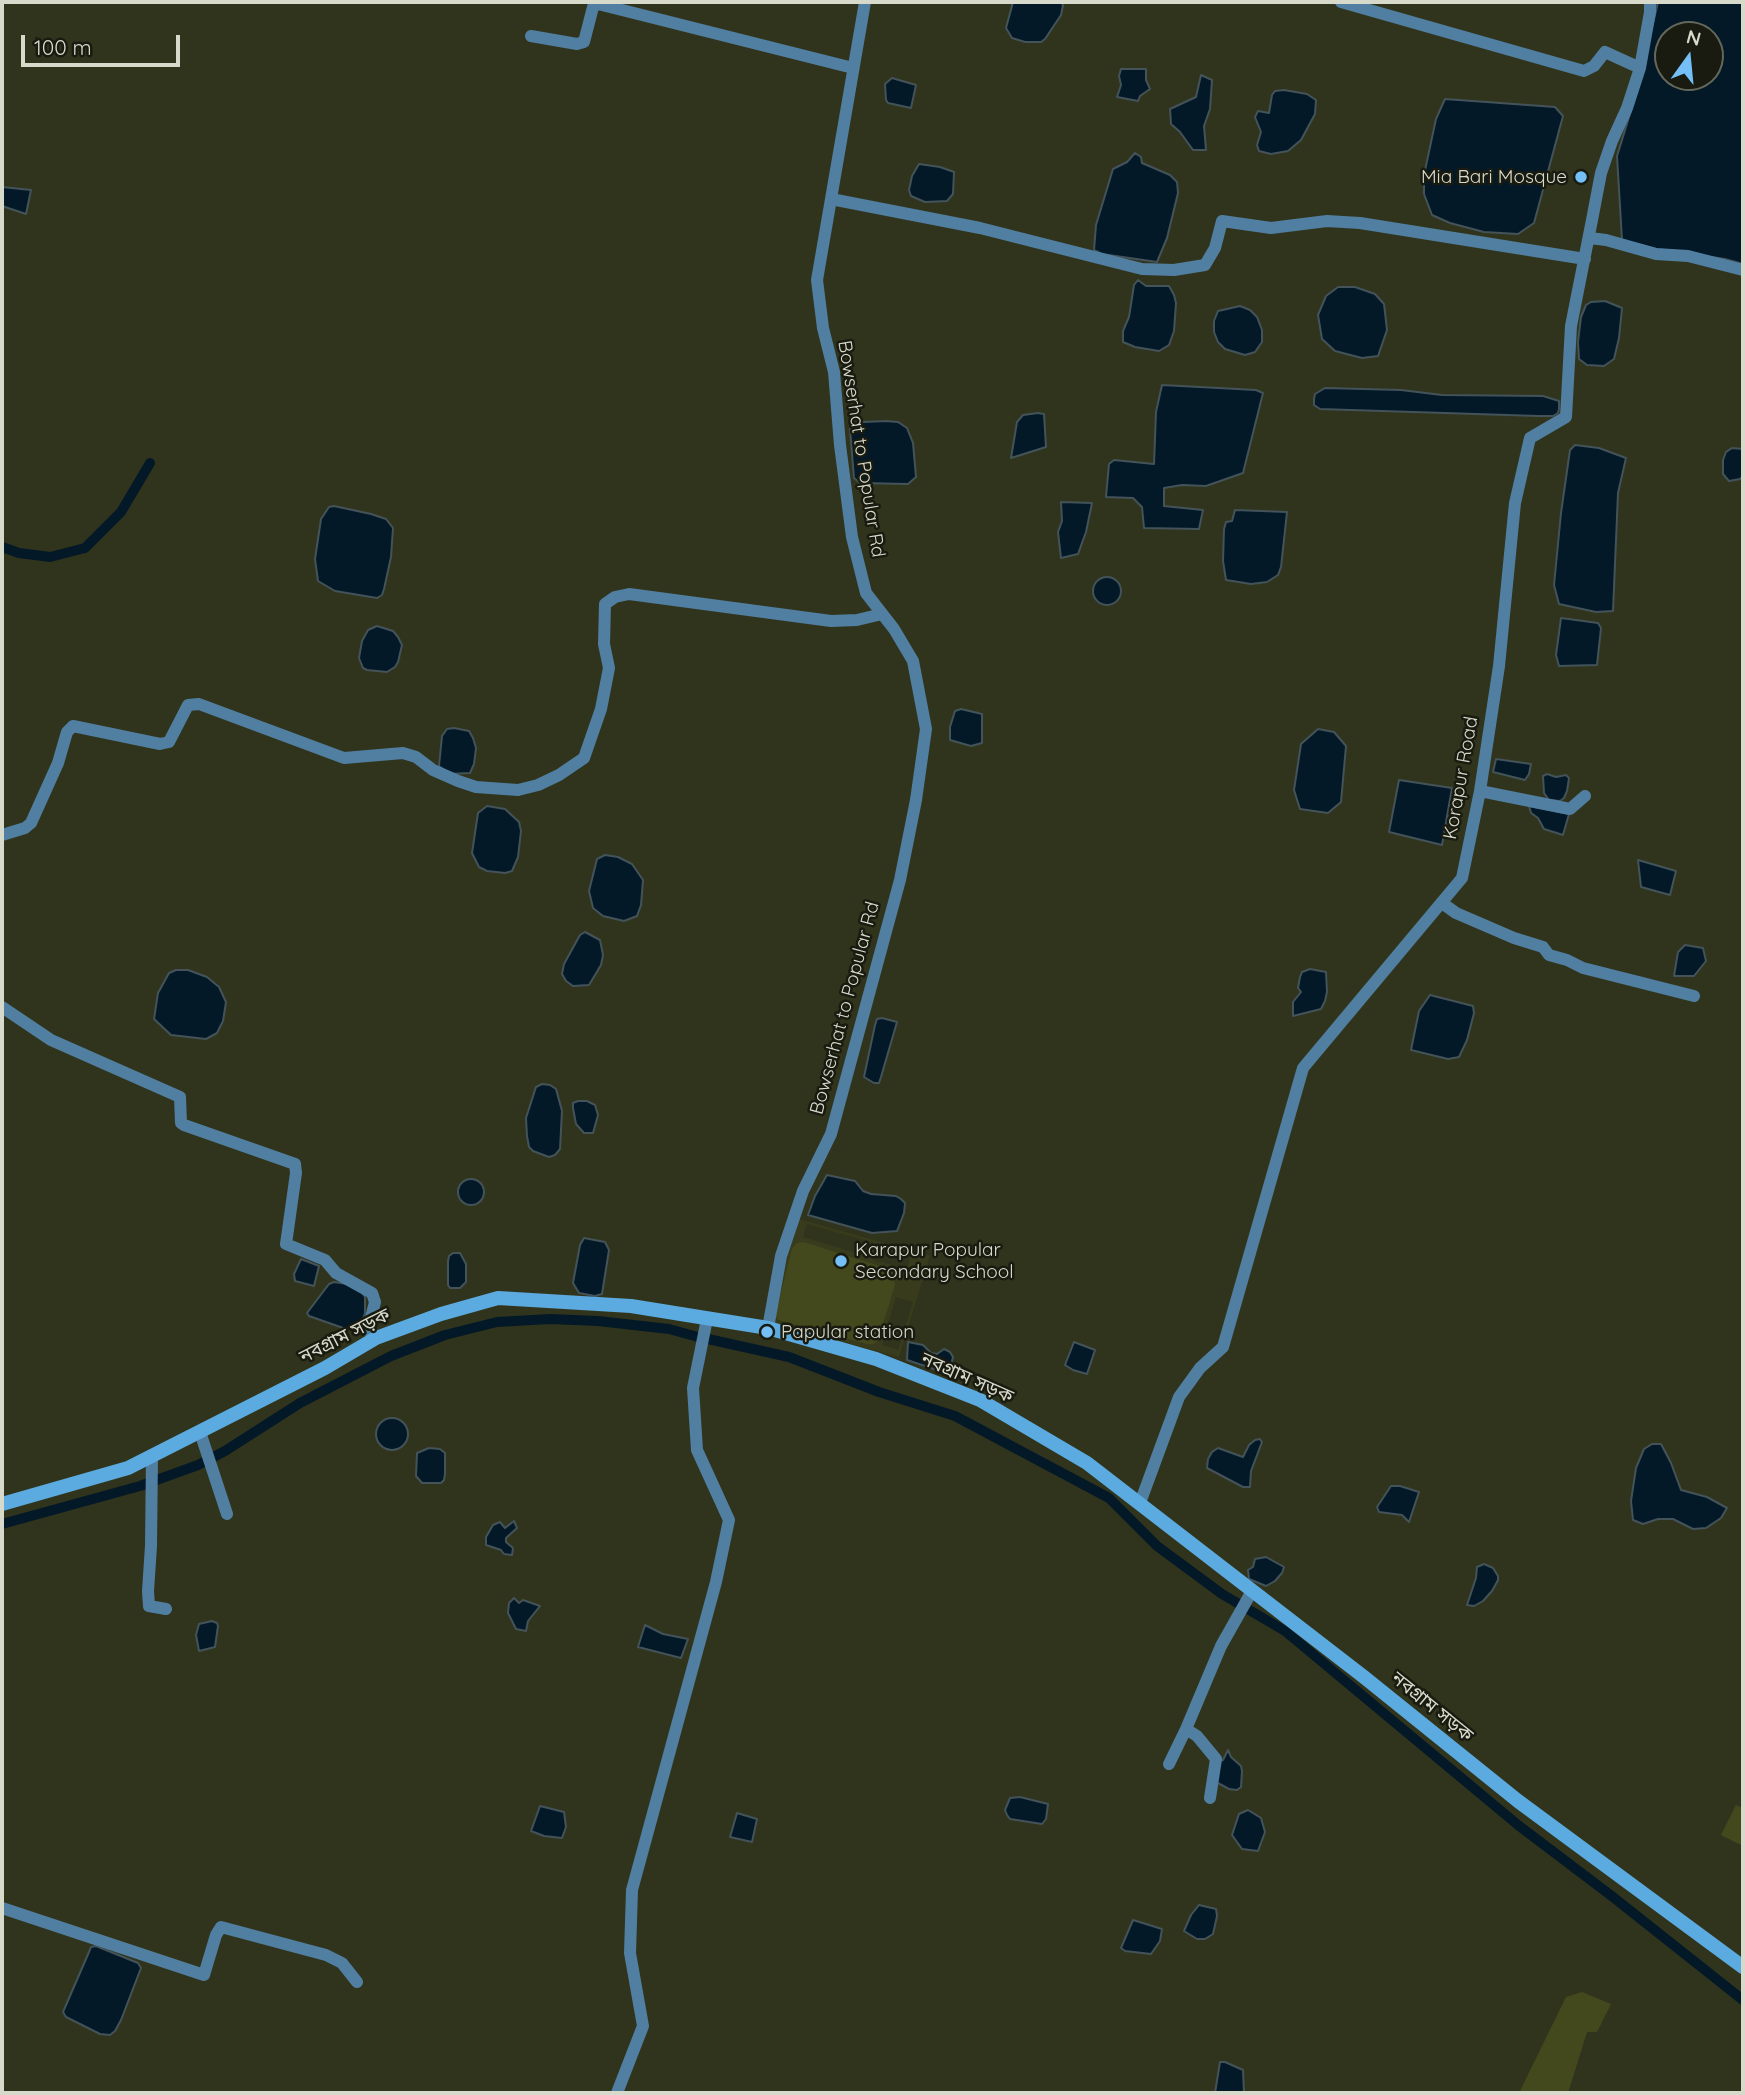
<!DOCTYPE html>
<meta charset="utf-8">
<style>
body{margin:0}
#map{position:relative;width:1745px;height:2095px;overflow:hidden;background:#31341c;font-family:Quicksand,sans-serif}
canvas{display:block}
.frame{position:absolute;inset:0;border:4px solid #d7d9cb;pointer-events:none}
.north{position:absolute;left:1654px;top:21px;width:70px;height:70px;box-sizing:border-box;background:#191b10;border:2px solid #65675b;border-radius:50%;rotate:15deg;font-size:19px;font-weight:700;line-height:28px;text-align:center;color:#d7d9cb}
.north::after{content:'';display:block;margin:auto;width:24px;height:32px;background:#74c0f6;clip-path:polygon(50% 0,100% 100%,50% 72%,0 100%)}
.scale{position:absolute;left:21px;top:35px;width:159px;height:32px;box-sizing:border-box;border:4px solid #d7d9cb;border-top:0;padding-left:9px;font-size:21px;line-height:24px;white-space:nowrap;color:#d7d9cb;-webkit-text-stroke:5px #191b10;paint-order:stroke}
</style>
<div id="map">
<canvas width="1745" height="2095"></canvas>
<div class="frame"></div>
<div class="north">N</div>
<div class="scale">100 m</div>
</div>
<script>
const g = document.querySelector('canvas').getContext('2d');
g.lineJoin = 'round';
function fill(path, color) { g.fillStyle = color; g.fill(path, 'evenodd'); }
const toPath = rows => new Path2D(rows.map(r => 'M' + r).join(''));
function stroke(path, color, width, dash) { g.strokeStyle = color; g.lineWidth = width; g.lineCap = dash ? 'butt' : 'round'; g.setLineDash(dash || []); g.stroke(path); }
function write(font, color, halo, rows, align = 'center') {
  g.font = font + ' Quicksand,"Noto Sans Bengali",sans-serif'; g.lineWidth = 5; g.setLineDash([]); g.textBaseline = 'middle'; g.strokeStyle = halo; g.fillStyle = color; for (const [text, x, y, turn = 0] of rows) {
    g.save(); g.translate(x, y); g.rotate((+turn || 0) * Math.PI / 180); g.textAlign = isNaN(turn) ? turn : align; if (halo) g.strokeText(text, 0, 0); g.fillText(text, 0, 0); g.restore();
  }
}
fill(toPath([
 [796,1218,930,1256,899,1357,771,1322],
 [807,1224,874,1243,870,1257,803,1237],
 [876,1244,911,1253,907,1269,873,1260],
 [794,1245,865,1344,778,1320,775,1316],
 [896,1297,913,1302,898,1350,882,1345]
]), '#383b1c');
fill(toPath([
 [804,1242,892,1270,895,1285,878,1340,874,1344,866,1344,778,1320,775,1316,792,1248,797,1243],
 [1736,1805,1743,1808,1743,1846,1721,1835],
 [1582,1992,1611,2004,1597,2032,1587,2032,1568,2093,1519,2093,1566,1997]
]), '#44491d');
const water = toPath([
 [1013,2,1061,2,1063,5,1061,15,1045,39,1041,42,1025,42,1012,38,1006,28,1013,2],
 [1658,2,1743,2,1743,264,1725,259,1656,249,1622,240,1617,156,1638,88,1658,2],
 [1668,35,1710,35,1710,77,1668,77,1668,35],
 [1121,69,1146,69,1146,80,1150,89,1140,96,1138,101,1117,97,1121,85,1119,76,1121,69],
 [1201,75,1212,80,1210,109,1204,126,1206,150,1193,150,1180,132,1171,124,1170,109,1196,97,1201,75],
 [892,78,916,85,911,108,888,103,886,100,885,84,892,78],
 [1284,90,1307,94,1316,100,1315,114,1301,140,1288,151,1271,154,1259,151,1257,145,1261,132,1255,117,1258,111,1269,113,1272,95,1275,91,1284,90],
 [1445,99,1555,107,1563,116,1534,223,1518,234,1484,232,1450,223,1432,215,1424,194,1424,175,1436,119,1445,99],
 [1135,153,1141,157,1142,163,1170,175,1177,182,1178,193,1167,238,1157,262,1102,254,1094,250,1096,225,1113,169,1127,162,1135,153],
 [919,164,940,167,954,172,953,194,947,201,925,202,911,196,909,190,912,176,919,164],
 [2,187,31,190,26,214,2,206,2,187],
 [1138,280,1146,286,1169,286,1174,295,1176,303,1174,331,1169,345,1159,351,1135,347,1123,342,1123,331,1129,317,1134,285,1138,280],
 [1338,287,1355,287,1375,294,1384,304,1387,330,1378,356,1362,358,1335,351,1322,339,1318,315,1326,296,1338,287],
 [1605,301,1622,308,1619,338,1614,359,1604,366,1587,365,1579,359,1578,342,1581,317,1586,305,1591,302,1605,301],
 [1240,306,1250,310,1257,317,1262,330,1262,342,1255,352,1245,355,1225,349,1218,342,1214,332,1214,321,1218,311,1240,306],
 [1162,385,1256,390,1263,393,1243,473,1206,486,1182,485,1164,488,1164,506,1203,510,1199,529,1144,528,1142,507,1133,498,1106,497,1109,464,1114,460,1154,464,1156,412,1162,385],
 [1325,388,1401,390,1442,395,1543,396,1559,401,1559,409,1558,413,1553,416,1538,416,1320,409,1314,405,1314,399,1315,394,1325,388],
 [1038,413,1044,414,1046,447,1011,458,1017,422,1023,415,1038,413],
 [886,421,898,422,907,428,913,443,916,477,908,484,860,483,854,478,850,429,853,425,863,422,886,421],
 [1575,445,1599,448,1626,458,1618,493,1613,611,1596,612,1559,604,1554,585,1561,513,1570,450,1575,445],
 [1732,448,1743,449,1743,476,1740,479,1729,481,1723,474,1723,460,1726,452,1732,448],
 [1061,502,1092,503,1086,532,1078,554,1061,558,1058,532,1062,521,1061,502],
 [334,506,371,514,386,519,393,528,391,557,384,589,382,595,377,598,335,591,318,581,315,559,321,519,329,507,334,506],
 [1235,510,1287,512,1281,567,1278,575,1267,582,1251,584,1226,580,1223,561,1224,529,1226,522,1232,521,1235,510],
 '1093 591a14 14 0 1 1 28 0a14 14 0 1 1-28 0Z',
 [1561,618,1598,623,1601,628,1597,665,1559,666,1556,655,1561,618],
 [377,626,393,631,398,637,402,645,398,662,395,667,387,672,367,670,363,668,359,658,362,641,368,630,377,626],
 [961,709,982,714,982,743,971,746,950,740,950,727,955,711,961,709],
 [454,728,469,731,473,738,476,748,474,764,470,773,449,774,439,766,442,736,447,729,454,728],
 [1318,729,1334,732,1346,746,1341,802,1328,813,1300,809,1294,790,1301,744,1318,729],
 [1496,759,1531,764,1529,774,1525,780,1493,772,1496,759],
 [1547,774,1556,777,1566,775,1569,778,1567,791,1564,798,1560,801,1549,800,1544,793,1543,776,1547,774],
 [1399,780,1452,788,1442,845,1389,832,1399,780],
 [487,806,505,809,519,822,521,831,518,857,512,871,505,873,487,871,479,867,472,853,478,813,487,806],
 [1529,806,1569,814,1563,835,1544,829,1538,818,1531,813,1529,806],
 [605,855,618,857,632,864,643,880,641,905,637,916,624,921,603,916,593,908,589,891,597,859,605,855],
 [1638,860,1676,871,1670,895,1641,887,1638,860],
 [585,932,600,940,603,955,601,965,589,985,573,986,566,981,562,974,564,964,580,935,585,932],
 [1685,945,1703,948,1706,961,1694,976,1674,976,1678,952,1685,945],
 [1310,969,1326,972,1327,992,1325,1001,1321,1009,1293,1016,1293,1002,1301,992,1298,988,1300,977,1302,972,1310,969],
 [176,970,188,970,207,977,219,987,226,1002,223,1021,217,1033,206,1039,171,1035,154,1019,158,993,169,973,176,970],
 [1430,995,1473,1006,1474,1013,1467,1040,1459,1057,1448,1059,1411,1050,1419,1011,1430,995],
 [882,1018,897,1022,881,1077,879,1083,874,1083,864,1077,875,1025,877,1019,882,1018],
 [542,1084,550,1085,556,1089,562,1111,560,1149,555,1155,549,1157,533,1151,529,1147,527,1136,526,1118,536,1087,542,1084],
 [578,1101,587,1101,595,1105,598,1115,593,1133,584,1133,576,1124,573,1108,573,1103,578,1101],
 [827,1175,855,1181,863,1191,871,1194,896,1196,901,1199,905,1203,904,1213,897,1231,872,1233,808,1215,815,1196,827,1175],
 '458 1192a13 13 0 1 1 26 0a13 13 0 1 1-26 0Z',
 [584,1238,605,1242,609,1250,602,1294,595,1296,579,1293,573,1283,580,1245,584,1238],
 [453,1253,460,1253,466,1264,466,1282,460,1288,450,1288,448,1285,448,1261,449,1256,453,1253],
 [301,1259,319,1266,314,1286,295,1281,294,1274,301,1259],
 [334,1282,347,1284,359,1289,365,1297,365,1313,359,1331,346,1329,309,1316,307,1313,329,1284,334,1282],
 [908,1342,923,1345,931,1353,937,1354,944,1349,950,1352,953,1357,951,1365,947,1368,937,1370,907,1360,908,1342],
 [1074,1342,1095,1350,1087,1374,1073,1370,1065,1365,1074,1342],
 '376 1434a16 16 0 1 1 32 0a16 16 0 1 1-32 0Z',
 [1260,1439,1262,1442,1251,1471,1250,1487,1243,1487,1207,1468,1208,1459,1212,1452,1218,1448,1243,1457,1249,1445,1255,1440,1260,1439],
 [1652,1444,1661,1444,1671,1463,1681,1490,1707,1497,1727,1508,1721,1518,1706,1528,1693,1529,1673,1519,1658,1519,1643,1524,1633,1520,1631,1501,1636,1468,1644,1449,1652,1444],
 [429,1448,440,1449,445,1453,445,1474,444,1480,441,1483,422,1483,416,1476,417,1453,429,1448],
 [1391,1486,1400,1486,1419,1492,1409,1522,1402,1515,1379,1512,1377,1507,1391,1486],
 [514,1521,517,1528,506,1538,506,1542,513,1548,512,1555,504,1554,501,1550,486,1545,486,1537,493,1525,500,1522,505,1528,514,1521],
 [1266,1557,1284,1567,1282,1573,1275,1581,1266,1586,1249,1579,1248,1570,1253,1567,1255,1559,1266,1557],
 [1484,1564,1493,1568,1498,1576,1498,1580,1492,1591,1483,1601,1474,1606,1467,1605,1476,1578,1477,1567,1484,1564],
 [514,1598,519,1603,523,1600,540,1606,528,1621,526,1631,516,1629,508,1613,509,1603,514,1598],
 [212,1621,217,1623,218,1626,215,1647,199,1651,196,1635,199,1624,212,1621],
 [645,1625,663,1634,688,1639,681,1658,638,1647,645,1625],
 [1228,1750,1231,1757,1241,1766,1242,1771,1241,1787,1237,1790,1229,1789,1216,1782,1217,1764,1223,1760,1228,1750],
 [1020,1797,1048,1804,1046,1819,1042,1824,1010,1819,1007,1815,1005,1810,1010,1798,1020,1797],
 [540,1806,564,1812,566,1827,562,1838,544,1836,531,1831,540,1806],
 [1248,1810,1261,1818,1265,1832,1258,1851,1242,1849,1232,1835,1239,1814,1248,1810],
 [737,1813,757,1819,752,1842,730,1837,737,1813],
 [1199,1905,1216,1909,1217,1916,1213,1934,1205,1939,1197,1939,1184,1931,1191,1915,1199,1905],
 [1133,1920,1162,1929,1160,1941,1151,1954,1125,1951,1121,1948,1133,1920],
 [96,1946,138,1963,141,1968,121,2020,115,2031,110,2035,100,2034,66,2017,63,2012,89,1952,91,1947,96,1946],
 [1220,2062,1225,2062,1243,2070,1244,2093,1215,2093,1220,2062]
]);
fill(water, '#031928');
stroke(water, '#435359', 2);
stroke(toPath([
 [2,547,19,553,50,557,85,548,121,512,150,463],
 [708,1339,789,1357,879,1392,955,1416,1109,1498,1157,1546,1222,1594,1285,1631,1518,1825,1613,1897,1743,2000],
 [2,1524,140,1486,198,1465,225,1451,300,1403,391,1356,445,1335,497,1322,550,1319,598,1321,669,1329,698,1337]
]), '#031928', 10);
stroke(toPath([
 [1341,2,1584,71,1594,66,1605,52,1640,68],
 [531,36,577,44,584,42,593,7,598,4,853,68],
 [831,199,980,228,1142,269,1174,270,1205,265,1215,248,1222,221,1271,228,1327,221,1360,223,1585,259],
 [1590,238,1606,240,1656,254,1688,256,1743,270],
 [1480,791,1570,809,1585,796],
 [2,835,25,828,31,823,58,763,67,732,73,726,160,744,169,742,188,705,199,704,344,758,403,753,416,757,433,770,458,781,476,787,518,790,538,785,559,775,584,758,601,709,609,668,604,644,605,604,615,597,629,594,831,621,857,620,882,614],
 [1442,903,1456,913,1514,938,1543,947,1549,955,1567,960,1583,968,1694,996],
 [2,1007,51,1040,180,1097,181,1123,184,1125,295,1164,296,1173,286,1244,325,1260,336,1273,372,1293,375,1302,369,1326,373,1340],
 [768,1328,781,1256,803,1191,831,1134,900,880,916,800,926,729,913,661,894,629,866,593,852,537,840,445,834,372,823,328,817,280,865,2],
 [200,1432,227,1514],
 [152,1456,151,1546,148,1591,149,1606,166,1609],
 [1140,1503,1179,1397,1200,1368,1223,1347,1303,1068,1462,878,1480,791,1499,666,1515,503,1530,438,1566,417,1571,326,1592,220,1601,173,1612,141,1627,108,1640,68,1650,12,1650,2],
 [1186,1729,1197,1736,1216,1759,1210,1798],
 [1169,1764,1186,1729,1221,1646,1252,1591],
 [2,1908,204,1975,216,1935,221,1927,326,1955,342,1963,357,1982],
 [617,2093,643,2026,630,1953,632,1890,716,1582,729,1520,697,1450,693,1388,707,1319]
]), '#507fa2', 12);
stroke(toPath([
 [2,1504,128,1468,325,1368,376,1338,441,1314,498,1298,631,1306,768,1328,876,1359,980,1400,1087,1463,1364,1677,1518,1801,1743,1967]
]), '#5babe1', 14);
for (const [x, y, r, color] of [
 [1581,177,7,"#74c0f6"],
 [841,1261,7,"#74c0f6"],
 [767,1332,7,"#74c0f6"]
]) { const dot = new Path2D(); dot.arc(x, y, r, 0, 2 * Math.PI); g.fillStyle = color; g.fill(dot); stroke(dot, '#191b10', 2.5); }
write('19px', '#d7d9cb', '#191b10', [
 ["Mia Bari Mosque",1567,177,"right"],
 ["Karapur Popular",855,1250],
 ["Secondary School",855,1272],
 ["Papular station",781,1332]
], 'left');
write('19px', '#d7d9cb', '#191b10', [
 ["Bowserhat to Popular Rd",861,449,81],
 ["Korapur Road",1461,778,-80],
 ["Bowserhat to Popular Rd",845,1008,-75],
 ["নবগ্রাম সড়ক",345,1336,-27],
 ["নবগ্রাম সড়ক",967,1378,24],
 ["নবগ্রাম সড়ক",1432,1707,39]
]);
</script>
